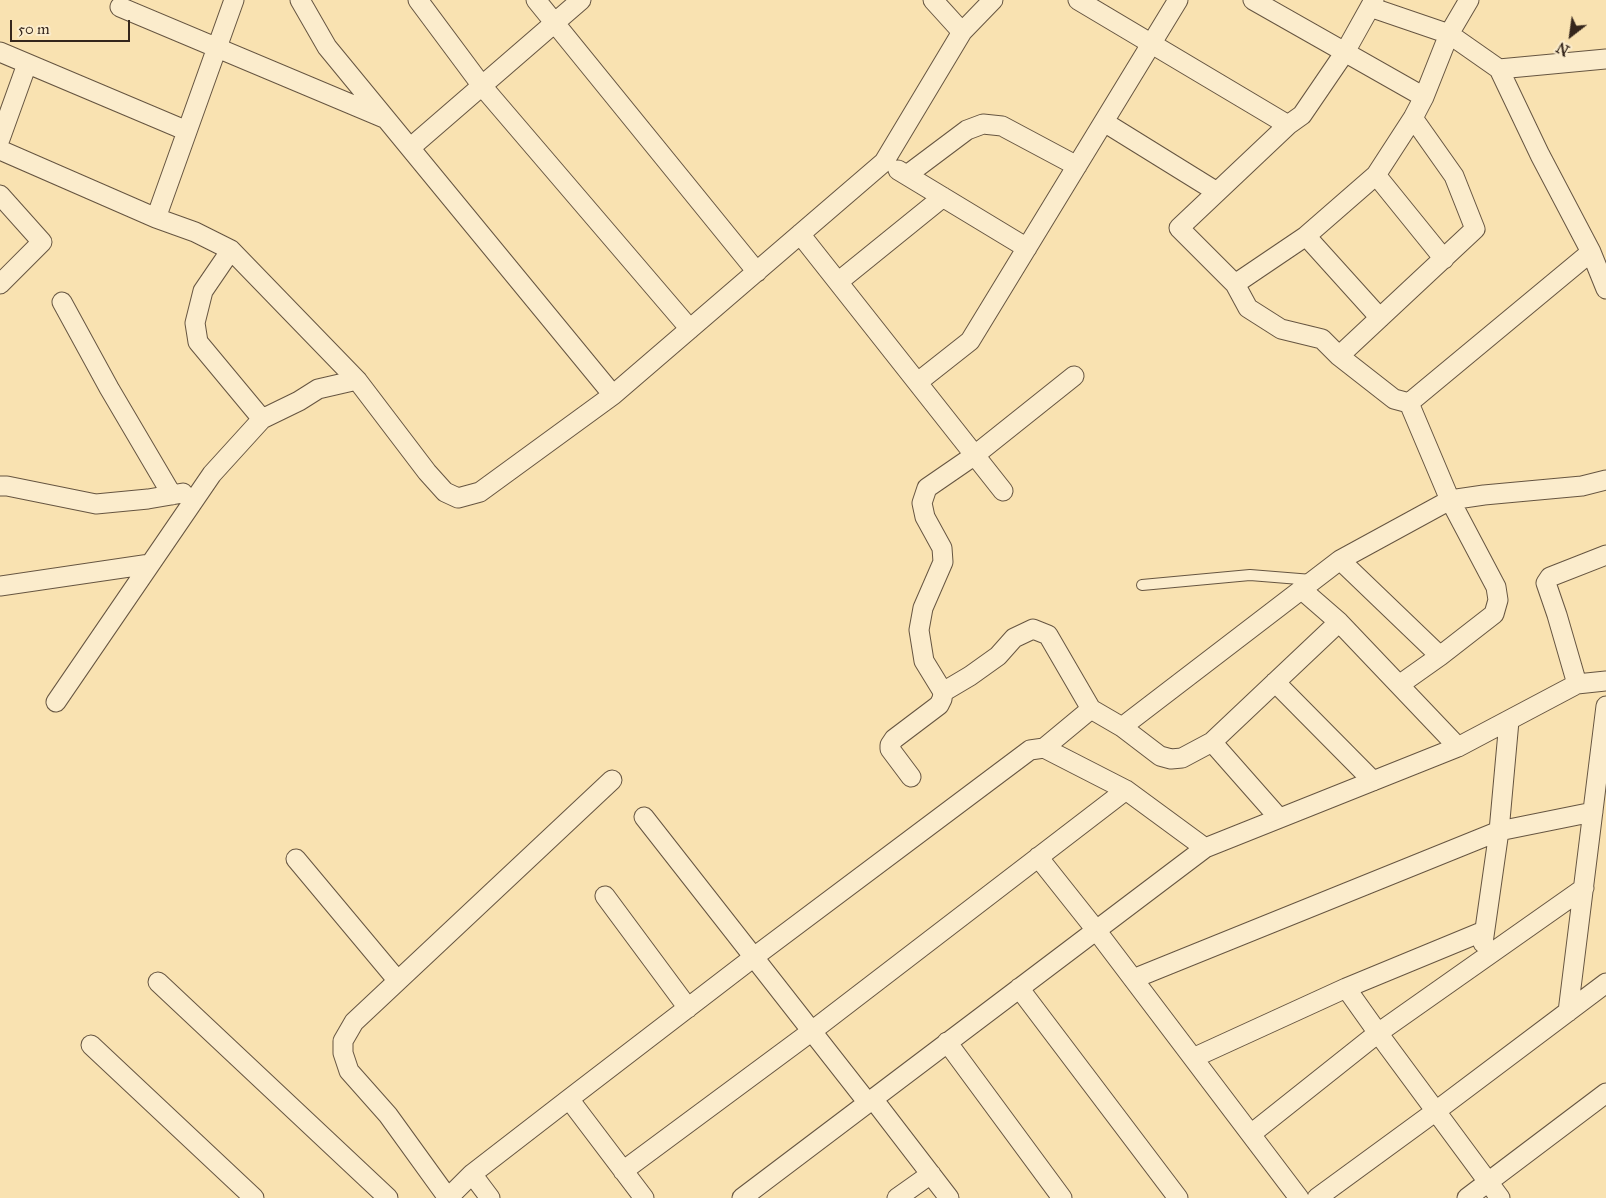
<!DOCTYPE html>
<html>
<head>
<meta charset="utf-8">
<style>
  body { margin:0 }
  #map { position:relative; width:1606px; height:1198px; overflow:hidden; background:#f9e2b1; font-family:"IM FELL Great Primer",serif }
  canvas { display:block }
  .north { position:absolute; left:1546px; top:10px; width:50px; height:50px; -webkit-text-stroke:4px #fbeccc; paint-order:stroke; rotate:210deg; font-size:14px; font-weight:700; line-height:20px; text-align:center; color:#35261c }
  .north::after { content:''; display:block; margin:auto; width:18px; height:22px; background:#35261c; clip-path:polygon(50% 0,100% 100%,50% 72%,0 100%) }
  .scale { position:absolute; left:10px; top:20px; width:120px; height:22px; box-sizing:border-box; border:2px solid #35261c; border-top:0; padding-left:6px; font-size:15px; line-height:18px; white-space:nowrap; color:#35261c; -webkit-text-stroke:4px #fbeccc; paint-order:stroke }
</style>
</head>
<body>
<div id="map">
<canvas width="1606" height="1198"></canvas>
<div class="north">N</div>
<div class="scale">50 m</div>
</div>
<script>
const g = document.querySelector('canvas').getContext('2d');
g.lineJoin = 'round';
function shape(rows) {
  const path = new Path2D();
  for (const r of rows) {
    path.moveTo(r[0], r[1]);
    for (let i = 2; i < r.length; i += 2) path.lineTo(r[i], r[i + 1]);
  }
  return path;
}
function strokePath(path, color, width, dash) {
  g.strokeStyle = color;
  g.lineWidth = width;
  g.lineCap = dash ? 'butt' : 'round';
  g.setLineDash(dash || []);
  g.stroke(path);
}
const lane = shape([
  [1142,585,1250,575,1312,580]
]);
const street = shape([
  [300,0,327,47,613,395],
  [418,0,482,86,690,329],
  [536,0,757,272],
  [933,0,962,32],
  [1078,0,1288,125,1302,115,1345,52,1374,0],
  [1253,0,1424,97],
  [120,7,384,118],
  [1370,7,1449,34,1499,69,1606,59],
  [0,52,187,131],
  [1499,69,1540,155,1591,252,1606,289],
  [1104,122,1217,192],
  [1288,125,1179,228,1235,284,1306,236,1376,175,1413,118,1424,97,1449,34,1469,0],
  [0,139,27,64],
  [410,148,581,0],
  [0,150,156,218,195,232,231,250,357,380,427,472,445,492,458,498,480,492,613,395,884,162,962,32,993,0],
  [898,170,1027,248],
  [907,175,967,130,983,124,1002,126,1077,166],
  [1376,175,1444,259],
  [0,195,42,242,0,284],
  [156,218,234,0],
  [800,234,1003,491],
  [1306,236,1380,318],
  [231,250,203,291,195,323,198,342,262,419],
  [838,282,943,197],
  [1235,284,1248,308,1281,329,1322,339,1339,356,1394,399,1409,403,1591,252],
  [62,302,109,388,172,495],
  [1339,356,1475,229,1454,176,1413,118],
  [918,382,970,341,1178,0],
  [0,486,7,486,96,504,148,499,183,493],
  [1340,560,1440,656],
  [0,586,150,564],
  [1301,589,1339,622,1458,747],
  [1275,682,1373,781],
  [1577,684,1557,615,1546,583,1550,577,1606,555],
  [1399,685,1440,656,1494,614,1498,600,1496,587,1450,500,1409,403],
  [943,692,970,676,998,656,1014,638,1033,629,1048,635,1091,709,1122,727,1160,756,1171,759,1182,758,1212,742,1339,622],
  [56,702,212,474,262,419,299,401,318,389,357,380],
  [1122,727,1340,560,1450,500,1484,495,1582,486,1606,480],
  [1212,742,1279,818],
  [1044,748,1091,709],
  [911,777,890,749,890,745,894,739,939,705,942,699,943,692,924,661,919,630,923,608,943,562,942,548,925,517,922,503,927,488,975,455,1074,376],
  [644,817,868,1103],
  [1038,857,1096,930,1299,1198],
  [296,859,398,981],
  [605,896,688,1008],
  [1483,943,1499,831,1509,721],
  [1133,979,1499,831,1593,812],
  [158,982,388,1198],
  [1019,988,1178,1198],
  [1346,988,1378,1033,1500,1198],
  [1568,1012,1606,706],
  [947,1042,1062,1198],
  [91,1045,254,1198],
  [1193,1058,1346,988,1484,931],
  [569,1099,644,1198],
  [873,1099,949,1198],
  [1251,1134,1378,1033,1584,888],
  [623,1171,812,1031,1126,790],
  [472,1174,490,1198],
  [448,1198,472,1174,569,1099,754,957,1030,750,1044,748,1126,790,1205,848],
  [448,1198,388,1115,349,1071,343,1053,343,1041,354,1022,612,780],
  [742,1198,1205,848,1458,747,1577,684,1606,681],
  [897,1198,931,1174],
  [1317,1198,1436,1111,1606,983],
  [1467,1198,1606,1093]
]);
strokePath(lane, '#665541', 12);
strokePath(street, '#665541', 21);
strokePath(lane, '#fbeccc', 10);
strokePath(street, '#fbeccc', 19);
</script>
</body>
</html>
